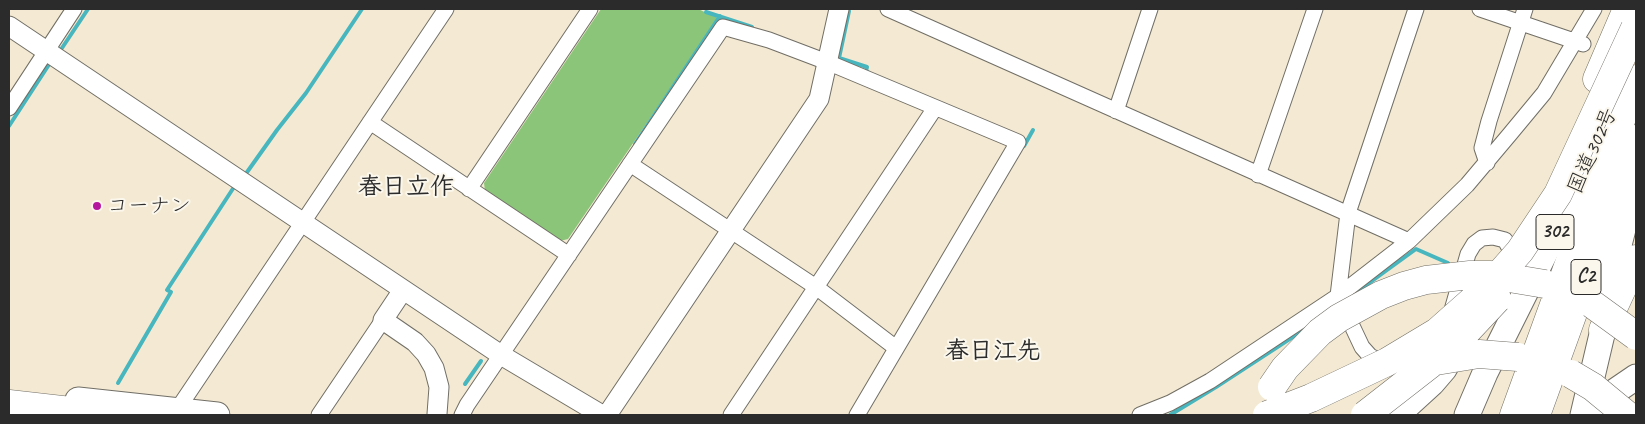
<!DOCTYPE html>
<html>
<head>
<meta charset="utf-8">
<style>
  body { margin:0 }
  #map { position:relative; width:1645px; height:424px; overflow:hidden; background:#f4ead3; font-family:Caveat,sans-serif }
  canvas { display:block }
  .frame { position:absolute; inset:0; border:10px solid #2b2b2b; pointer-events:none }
</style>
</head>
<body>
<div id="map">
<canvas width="1645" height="424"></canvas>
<div class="frame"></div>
</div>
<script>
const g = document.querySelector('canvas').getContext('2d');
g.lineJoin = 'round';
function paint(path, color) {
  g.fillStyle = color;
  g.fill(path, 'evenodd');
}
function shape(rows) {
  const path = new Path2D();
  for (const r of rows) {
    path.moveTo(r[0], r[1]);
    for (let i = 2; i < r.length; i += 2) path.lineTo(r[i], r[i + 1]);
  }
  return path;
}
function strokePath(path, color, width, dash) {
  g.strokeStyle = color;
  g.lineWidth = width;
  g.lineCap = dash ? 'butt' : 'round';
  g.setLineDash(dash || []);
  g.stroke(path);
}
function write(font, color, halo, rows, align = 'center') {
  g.font = font + ' Caveat,"Klee One",sans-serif';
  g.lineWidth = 4;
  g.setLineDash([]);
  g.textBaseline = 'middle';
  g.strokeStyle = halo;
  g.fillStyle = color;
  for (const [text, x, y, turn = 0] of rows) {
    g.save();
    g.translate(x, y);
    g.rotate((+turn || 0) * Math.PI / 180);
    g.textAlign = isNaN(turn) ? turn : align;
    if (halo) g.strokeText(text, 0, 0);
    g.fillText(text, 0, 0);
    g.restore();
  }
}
const green = shape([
  [601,9,698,9,718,18,568,239,560,241,485,191,484,183]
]);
const stream = shape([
  [849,11,839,58,867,67,866,71,869,73],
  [706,12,752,27],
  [60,51,88,9],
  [9,126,50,63],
  [635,144,720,16],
  [1024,146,1033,130],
  [245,175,277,130,306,93,362,9],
  [1354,294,1416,249,1448,263],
  [118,383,171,292,167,290,234,187],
  [465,384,481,361],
  [1170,415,1216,387,1305,329]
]);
const minor = shape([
  [888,9,1409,241],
  [1480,9,1583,44],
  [9,108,74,9],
  [1116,111,1150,9],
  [370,122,569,255],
  [1487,163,1482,148,1489,121,1525,9],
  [630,164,816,287,896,348],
  [1258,175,1315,9],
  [469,189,590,9],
  [1450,317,1468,254,1474,244,1482,238,1493,237,1505,240,1515,258],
  [1388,365,1370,356,1362,347,1338,296,1348,213,1416,9],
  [177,410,446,9],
  [319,415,383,320],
  [462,415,467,405,723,27,769,40,827,62,1018,142,857,415],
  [731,415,935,108],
  [1140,415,1170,403,1210,381,1338,296,1409,241,1467,185,1510,134,1544,93,1594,9]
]);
const tertiary = shape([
  [9,26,501,355,602,415],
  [403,290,383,320,415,342,426,354,434,368,439,387,437,414],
  [607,415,819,99,839,9]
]);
const trunk = shape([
  [78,400,217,415],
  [1592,414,1614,392,1636,377],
  [1397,415,1432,383,1444,369,1457,346],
  [1467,415,1485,373,1572,199,1612,108],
  [1583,415,1603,330,1620,241,1636,178]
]);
const motorway = shape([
  [1597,79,1627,9],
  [1603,330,1636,259],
  [9,404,106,415],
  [1514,415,1636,79],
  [1536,415,1636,139]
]);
const motorwayBridge = shape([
  [1592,304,1636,336],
  [1436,361,1479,354,1518,357],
  [1571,374,1593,387,1627,415],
  [1272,387,1285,368,1320,332,1339,318,1381,295,1404,286,1426,280,1470,275,1491,275,1545,284],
  [1267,415,1311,398,1387,362,1437,332,1490,285,1520,251,1558,194,1635,28],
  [1365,415,1451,348,1497,299]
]);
const markers = [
  [97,206,5,"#b5179e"]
];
const shields = [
  [1555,232,38],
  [1586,277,30]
];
const shieldNames = [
  ["302",1555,232],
  ["C2",1586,277]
];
const streetNames = [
  ["国道302号",1593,151,-66]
];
const poiNames = [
  ["コーナン",107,206]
];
const quarterNames = [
  ["春日立作",406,188],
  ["春日江先",993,352]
];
paint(green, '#8bc57a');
strokePath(stream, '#47b6be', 4);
strokePath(minor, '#716e66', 17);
strokePath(tertiary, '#716e66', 21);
strokePath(trunk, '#716e66', 27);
strokePath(motorway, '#716e66', 29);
strokePath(minor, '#fff', 15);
strokePath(tertiary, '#fff', 19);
strokePath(trunk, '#fff', 25);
strokePath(motorway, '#fff', 28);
strokePath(motorwayBridge, '#716e66', 29, []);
strokePath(motorwayBridge, '#fff', 28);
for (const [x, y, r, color] of markers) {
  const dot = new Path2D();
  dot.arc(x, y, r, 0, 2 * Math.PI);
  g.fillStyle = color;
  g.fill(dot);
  strokePath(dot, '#fbf7ec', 2);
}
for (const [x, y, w] of shields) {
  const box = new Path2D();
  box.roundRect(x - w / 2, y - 17.5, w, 35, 4);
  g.fillStyle = '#fbf7ec';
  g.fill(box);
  strokePath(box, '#2b2b2b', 1);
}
write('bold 20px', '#2b2b2b', null, shieldNames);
write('21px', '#2b2b2b', '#fbf7ec', streetNames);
write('21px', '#2b2b2b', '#fbf7ec', poiNames, 'left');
write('bold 24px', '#2b2b2b', '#fbf7ec', quarterNames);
</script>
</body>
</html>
